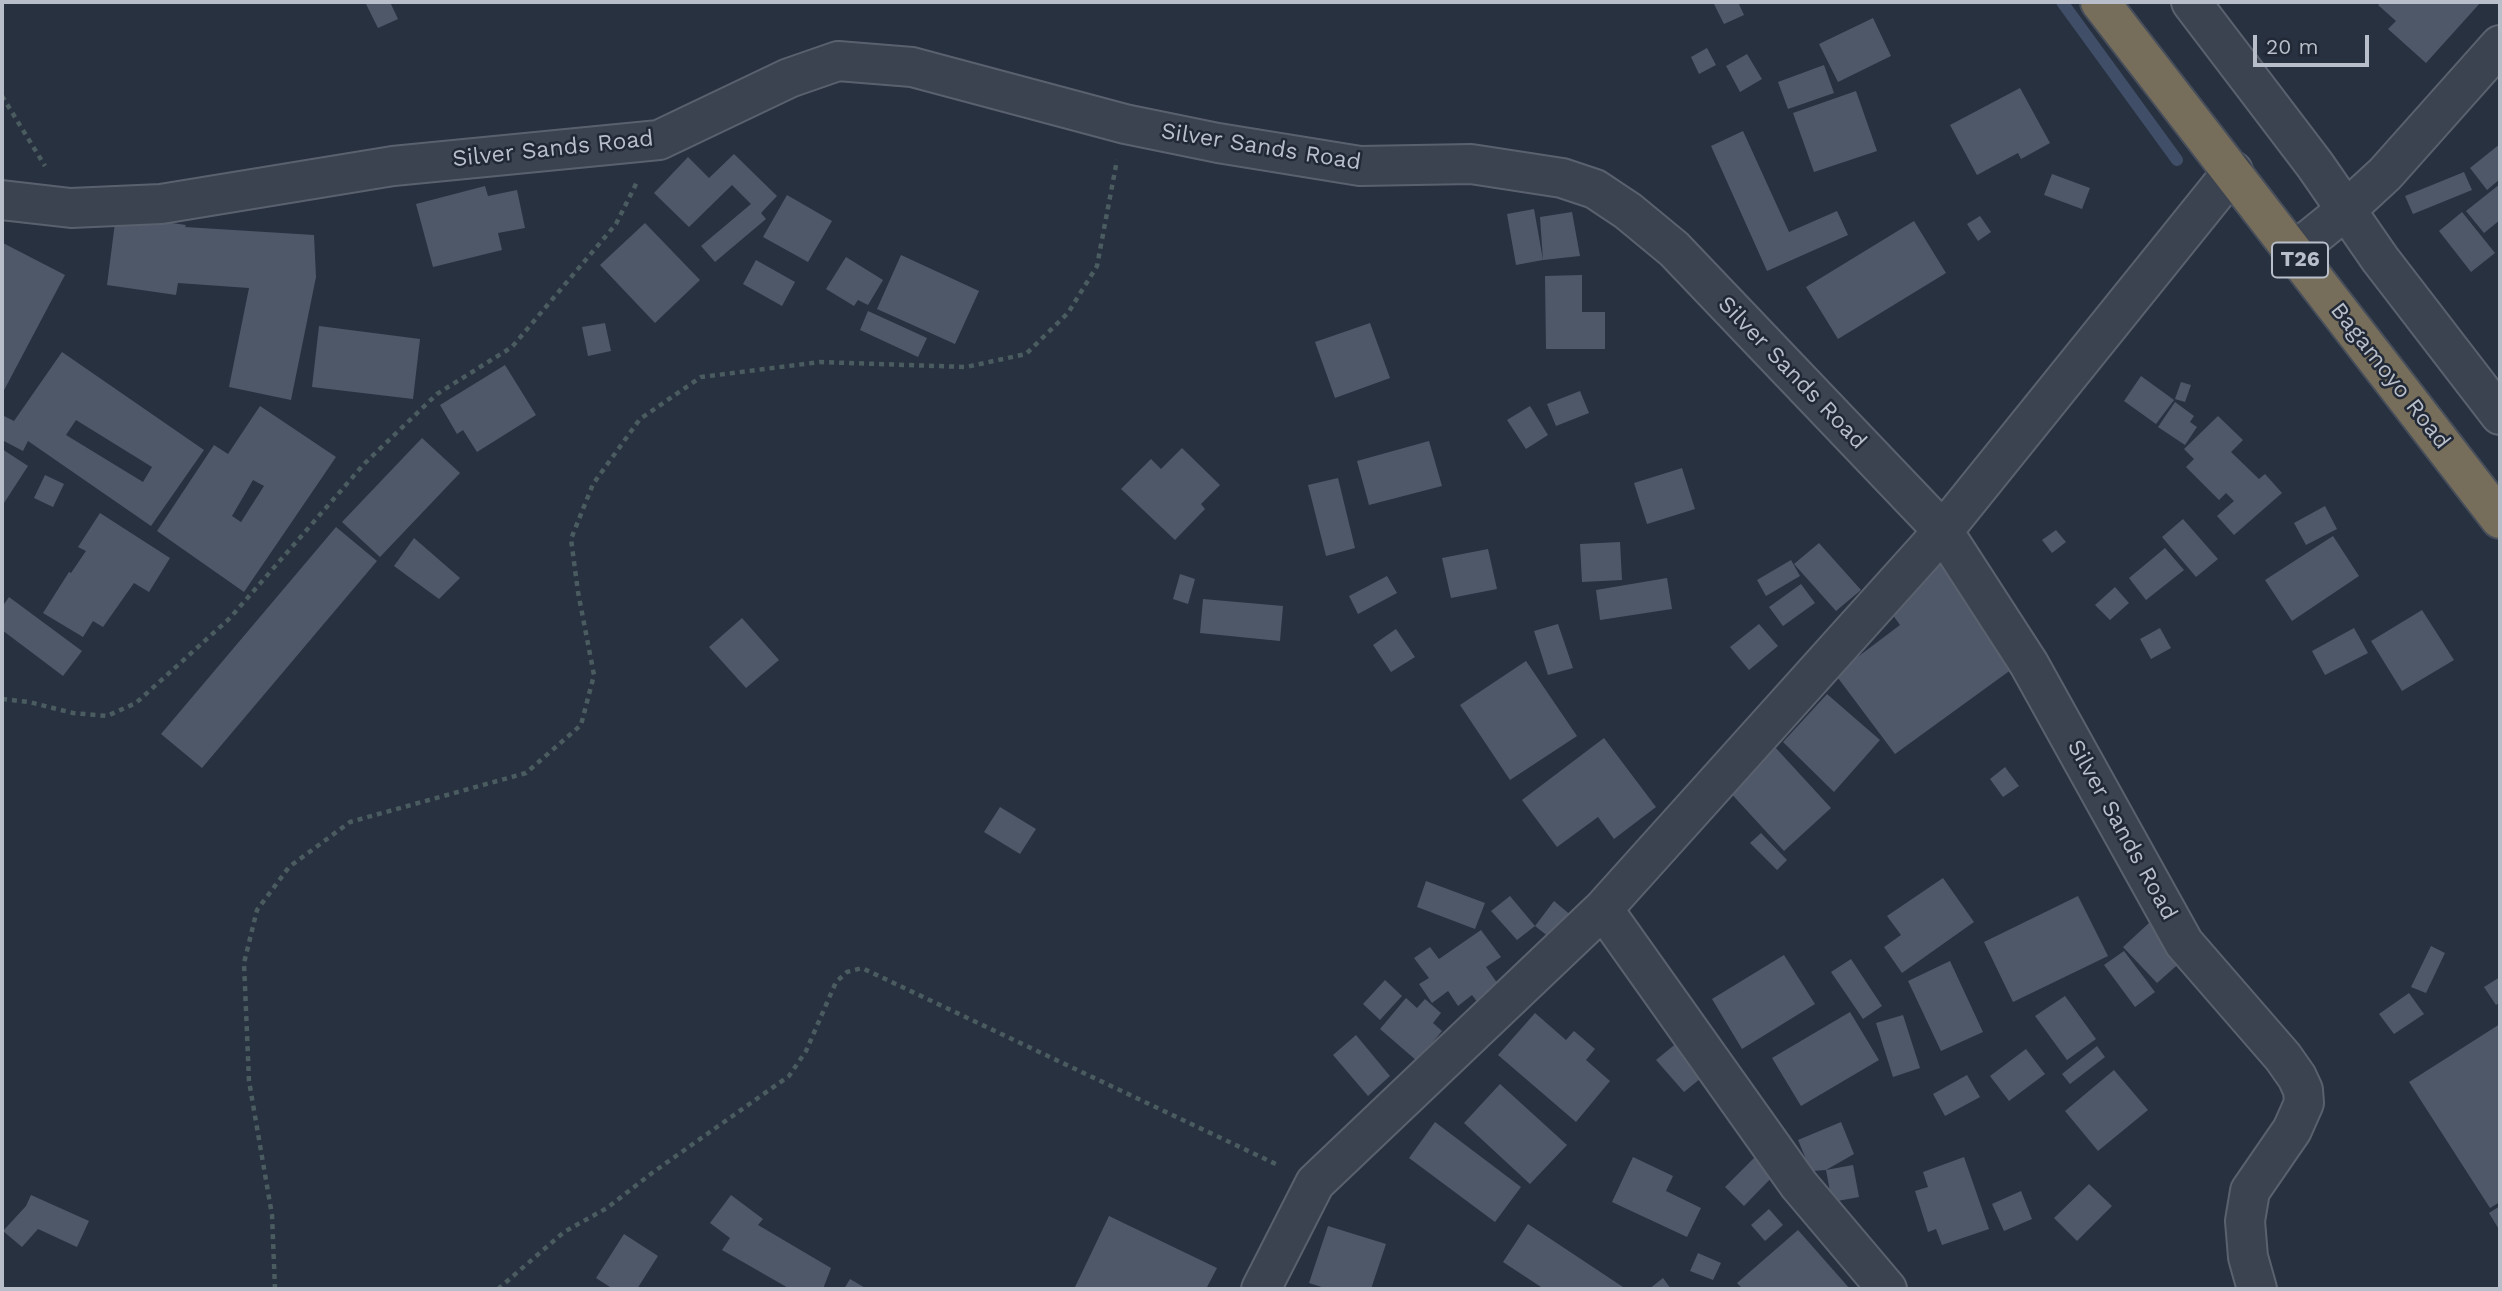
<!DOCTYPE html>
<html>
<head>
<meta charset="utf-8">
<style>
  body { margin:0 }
  #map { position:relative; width:2502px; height:1291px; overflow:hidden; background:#283140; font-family:"Work Sans",sans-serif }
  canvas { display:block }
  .frame { position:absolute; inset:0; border:4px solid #b9bfca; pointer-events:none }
  .scale { position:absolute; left:2253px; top:35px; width:116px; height:32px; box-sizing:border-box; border:4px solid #b9bfca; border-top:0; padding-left:9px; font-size:21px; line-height:24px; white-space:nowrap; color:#b9bfca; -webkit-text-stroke:5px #212836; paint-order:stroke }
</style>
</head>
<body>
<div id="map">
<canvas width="2502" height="1291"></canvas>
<div class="frame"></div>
<div class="scale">20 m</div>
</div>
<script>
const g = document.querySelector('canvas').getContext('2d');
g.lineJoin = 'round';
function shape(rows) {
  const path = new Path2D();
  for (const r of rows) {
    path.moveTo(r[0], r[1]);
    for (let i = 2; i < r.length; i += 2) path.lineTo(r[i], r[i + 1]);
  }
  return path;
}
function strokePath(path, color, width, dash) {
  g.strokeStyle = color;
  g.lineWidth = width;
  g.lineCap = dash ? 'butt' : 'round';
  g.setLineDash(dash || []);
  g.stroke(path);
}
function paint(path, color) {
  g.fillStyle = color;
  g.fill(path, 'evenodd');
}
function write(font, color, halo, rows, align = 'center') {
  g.font = font + ' "Work Sans",sans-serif';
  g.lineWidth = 5;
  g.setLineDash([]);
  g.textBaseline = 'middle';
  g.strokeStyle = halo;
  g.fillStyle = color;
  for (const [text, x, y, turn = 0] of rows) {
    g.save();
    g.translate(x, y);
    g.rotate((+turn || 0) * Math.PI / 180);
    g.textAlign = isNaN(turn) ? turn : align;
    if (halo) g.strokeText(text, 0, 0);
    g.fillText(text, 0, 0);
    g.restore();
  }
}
const stream = shape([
  [2062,2,2177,160]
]);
const building = shape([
  [365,2,390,2,398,19,378,28],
  [1713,2,1738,2,1744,15,1724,24],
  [2381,2,2481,2,2426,63,2388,29,2396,21,2378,5],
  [1873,18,1891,56,1838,82,1819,44],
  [1707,48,1716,65,1699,74,1691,57],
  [1747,54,1762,79,1740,92,1726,66],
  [1824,65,1834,93,1788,109,1778,82],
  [2020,88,2050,143,2021,159,2018,153,1977,175,1950,125],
  [1856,91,1877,151,1814,172,1793,113],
  [1743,131,1789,232,1837,211,1848,235,1767,271,1711,146],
  [2500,144,2500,179,2487,190,2470,168],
  [734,154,777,196,761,213,766,219,715,262,701,246,751,204,732,185,689,227,654,193,688,157,709,178],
  [2464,172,2472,190,2413,214,2405,196],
  [2052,174,2090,188,2082,209,2044,195],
  [2500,184,2500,220,2484,233,2466,211],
  [485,186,488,196,517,190,525,228,498,233,502,250,433,267,416,204],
  [787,195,832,221,808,262,763,237],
  [1534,209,1543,260,1516,265,1507,214],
  [1572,212,1580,256,1543,260,1540,217],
  [2462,212,2495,253,2471,272,2439,231],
  [116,215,186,225,185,227,314,235,316,277,291,400,229,387,249,288,178,283,176,295,107,285],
  [1980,216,1991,232,1978,241,1967,224],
  [1914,221,1946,273,1838,339,1806,287],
  [645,223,700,280,655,323,600,265],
  [3,243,65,275,2,394,2,245],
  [901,255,979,291,955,344,877,309],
  [846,257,883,280,868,305,858,300,854,306,826,289],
  [756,260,795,282,782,306,743,284],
  [1582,275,1582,312,1605,312,1605,349,1546,349,1545,276],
  [868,311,927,338,918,357,860,330],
  [605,323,611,351,588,356,582,327],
  [1370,323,1390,378,1335,398,1315,342],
  [319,326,420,339,413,399,312,387],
  [62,352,204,450,151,526,28,441,23,451,2,440,2,415,14,421],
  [76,420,152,467,143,482,66,435],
  [505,365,536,415,477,452,463,430,457,434,440,405],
  [2141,376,2174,400,2156,424,2124,401],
  [2181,382,2191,385,2185,402,2175,399],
  [1580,391,1589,413,1556,426,1547,404],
  [2175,402,2194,416,2190,422,2197,427,2185,445,2158,427],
  [260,406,336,457,244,592,157,531,214,445,228,454],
  [253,480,264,486,241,522,232,516],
  [1530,406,1548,435,1526,449,1507,420],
  [2218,416,2243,440,2231,452,2259,479,2265,474,2282,493,2234,535,2217,516,2234,501,2226,493,2219,500,2186,467,2194,459,2184,449],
  [422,438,460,473,380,557,342,522],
  [1429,441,1442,486,1369,505,1357,461],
  [1182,448,1220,485,1201,504,1205,509,1175,540,1121,489,1151,459,1161,469],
  [2,449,28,466,2,506],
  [1682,468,1695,509,1647,524,1634,483],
  [45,475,64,484,53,507,34,498],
  [1338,478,1355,548,1326,556,1308,485],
  [2325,506,2337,529,2306,545,2294,523],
  [100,513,170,558,149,592,134,583,103,627,93,621,83,637,43,613,69,572,71,573,86,551,78,547],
  [2183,519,2218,559,2196,577,2162,537],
  [336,527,377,561,202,768,161,734],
  [2056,530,2066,542,2052,553,2042,540],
  [2333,536,2359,576,2292,621,2265,580],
  [414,538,460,578,439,599,394,566],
  [1620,542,1622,580,1582,582,1580,544],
  [1819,543,1861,590,1836,611,1794,564],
  [2165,548,2184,570,2146,600,2129,578],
  [1488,549,1497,589,1451,598,1442,558],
  [1943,558,2019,664,1895,754,1835,674,1900,625,1885,604],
  [1791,560,1800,576,1766,596,1757,580],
  [1180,574,1195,579,1188,604,1173,599],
  [1387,576,1397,593,1358,614,1349,596],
  [1667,578,1672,609,1600,620,1596,590],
  [1801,584,1815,603,1783,626,1769,607],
  [2115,587,2129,603,2110,620,2095,605],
  [9,597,82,651,63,676,2,630,2,607],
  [1203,599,1283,606,1280,641,1200,633],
  [2422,610,2454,660,2402,691,2371,641],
  [742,618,779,660,746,688,709,647],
  [1558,624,1573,668,1548,675,1534,631],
  [1759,624,1778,646,1749,670,1730,647],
  [2160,628,2171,648,2151,659,2140,639],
  [2354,628,2368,653,2325,675,2312,651],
  [1396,629,1415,657,1391,672,1373,645],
  [1526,661,1577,736,1510,780,1460,705],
  [1827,694,1880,740,1834,792,1783,742],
  [1604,738,1656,807,1614,839,1598,817,1557,847,1522,800],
  [1774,746,1831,808,1784,851,1727,789],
  [2005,767,2019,786,2003,797,1990,779],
  [1000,807,1036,829,1020,854,984,832],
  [1761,833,1787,860,1777,870,1750,843],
  [1943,878,1974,922,1902,973,1884,947,1901,935,1887,916],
  [1426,881,1485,903,1475,929,1417,907],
  [1510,896,1535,926,1517,940,1491,911],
  [2078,896,2108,956,2013,1002,1984,942],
  [1554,901,1573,917,1554,941,1535,926],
  [2149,923,2183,960,2157,983,2123,947],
  [1481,930,1501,957,1486,967,1500,987,1478,1003,1472,995,1458,1006,1448,991,1432,1003,1419,984,1429,978,1414,958,1430,947,1439,959],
  [2431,946,2445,953,2426,993,2411,987],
  [2124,951,2155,992,2135,1007,2104,965],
  [1784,955,1815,1004,1742,1049,1712,999],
  [1851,959,1882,1006,1863,1019,1831,972],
  [1950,961,1983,1032,1941,1051,1908,981],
  [2500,977,2500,1002,2496,1005,2484,987],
  [1385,980,1402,996,1380,1020,1363,1004],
  [2409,993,2424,1014,2394,1034,2379,1014],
  [2065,996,2096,1039,2067,1060,2035,1016],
  [1406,998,1417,1008,1425,999,1441,1013,1433,1023,1442,1031,1417,1061,1380,1029],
  [1850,1012,1879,1060,1801,1106,1772,1058],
  [1535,1013,1566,1040,1574,1031,1595,1049,1586,1060,1610,1081,1576,1122,1498,1055],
  [1903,1015,1920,1068,1893,1077,1876,1023],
  [2500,1024,2500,1202,2490,1208,2409,1082],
  [1356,1035,1390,1076,1368,1096,1333,1055],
  [1684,1037,1712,1069,1684,1092,1656,1060],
  [2097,1046,2105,1057,2070,1084,2062,1074],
  [2026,1049,2045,1074,2009,1101,1990,1076],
  [2114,1070,2148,1110,2098,1151,2065,1111],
  [1967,1075,1980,1097,1945,1116,1933,1094],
  [1500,1084,1567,1145,1530,1184,1464,1123],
  [1435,1122,1521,1187,1495,1222,1409,1158],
  [1841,1122,1854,1154,1826,1170,1811,1171,1798,1140],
  [1761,1151,1780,1169,1744,1206,1725,1187],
  [1633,1157,1673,1176,1666,1191,1701,1208,1687,1237,1612,1202],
  [1964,1157,1989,1229,1942,1245,1936,1229,1928,1232,1915,1191,1928,1187,1923,1172],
  [1853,1165,1859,1197,1832,1202,1826,1170],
  [2089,1184,2112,1206,2077,1241,2054,1218],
  [2021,1191,2032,1219,2004,1231,1992,1204],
  [31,1195,89,1221,77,1247,38,1229,22,1247,3,1231,26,1206],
  [731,1195,763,1219,758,1225,831,1268,823,1289,790,1289,722,1250,730,1238,710,1223],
  [2500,1206,2500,1231,2489,1213],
  [1769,1209,1783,1225,1765,1241,1751,1225],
  [1109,1216,1217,1268,1206,1289,1080,1289,1075,1287],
  [1528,1224,1626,1289,1544,1289,1503,1262],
  [1328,1226,1386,1244,1371,1289,1328,1289,1309,1283],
  [1798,1230,1850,1289,1743,1289,1737,1283],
  [624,1234,658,1256,637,1289,613,1289,596,1278],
  [1698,1253,1721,1263,1713,1280,1690,1271],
  [1663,1278,1671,1289,1649,1289],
  [850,1279,867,1289,844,1289]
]);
const path = shape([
  [2,96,45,166],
  [2,699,29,702,73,713,107,716,136,703,230,618,365,463,437,394,512,347,616,224,637,182],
  [275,1289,272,1215,249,1081,244,963,257,910,289,867,350,822,526,773,581,725,594,675,578,592,571,539,593,484,640,419,701,377,820,362,966,367,1026,354,1068,313,1097,266,1117,160],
  [498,1289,564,1232,607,1208,652,1173,789,1076,806,1051,836,982,847,972,862,968,1280,1166]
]);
const street = shape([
  [2191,2,2315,165,2380,259,2500,415],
  [2,200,71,208,161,204,393,166,659,140,789,78,838,61,912,67,1125,124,1218,143,1360,166,1471,164,1562,178,1595,189,1628,211,1674,249,1943,531,2029,664,2184,943,2283,1057,2297,1077,2303,1090,2304,1103,2292,1130,2250,1191,2245,1221,2248,1257,2257,1289],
  [2294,252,2347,209,2385,174,2500,45],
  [1603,909,1799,1185,1887,1289],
  [1261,1289,1315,1183,1603,909,1943,531,2233,171]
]);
const highway = shape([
  [2100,2,2500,519]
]);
const shields = [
  [2300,260,56]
];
const shieldNames = [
  ["T26",2300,260]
];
const streetNames = [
  ["Silver Sands Road",1261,147,9],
  ["Silver Sands Road",553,149,-6],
  ["Silver Sands Road",1792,373,46],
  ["Bagamoyo Road",2390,376,52],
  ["Silver Sands Road",2122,830,61]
];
strokePath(stream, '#404e68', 12);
paint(building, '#4f5869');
strokePath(street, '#5a616e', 42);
strokePath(highway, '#474e5b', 42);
strokePath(path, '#4b5c60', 4.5, [5, 5]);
strokePath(street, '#3c4350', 38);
strokePath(highway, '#766d5a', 38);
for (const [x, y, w] of shields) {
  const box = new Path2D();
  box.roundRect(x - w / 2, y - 17.5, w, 35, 5);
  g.fillStyle = '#212836';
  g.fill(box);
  strokePath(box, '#b9bfca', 2);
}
write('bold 21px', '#b9bfca', null, shieldNames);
write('23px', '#b9bfca', '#212836', streetNames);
</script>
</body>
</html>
